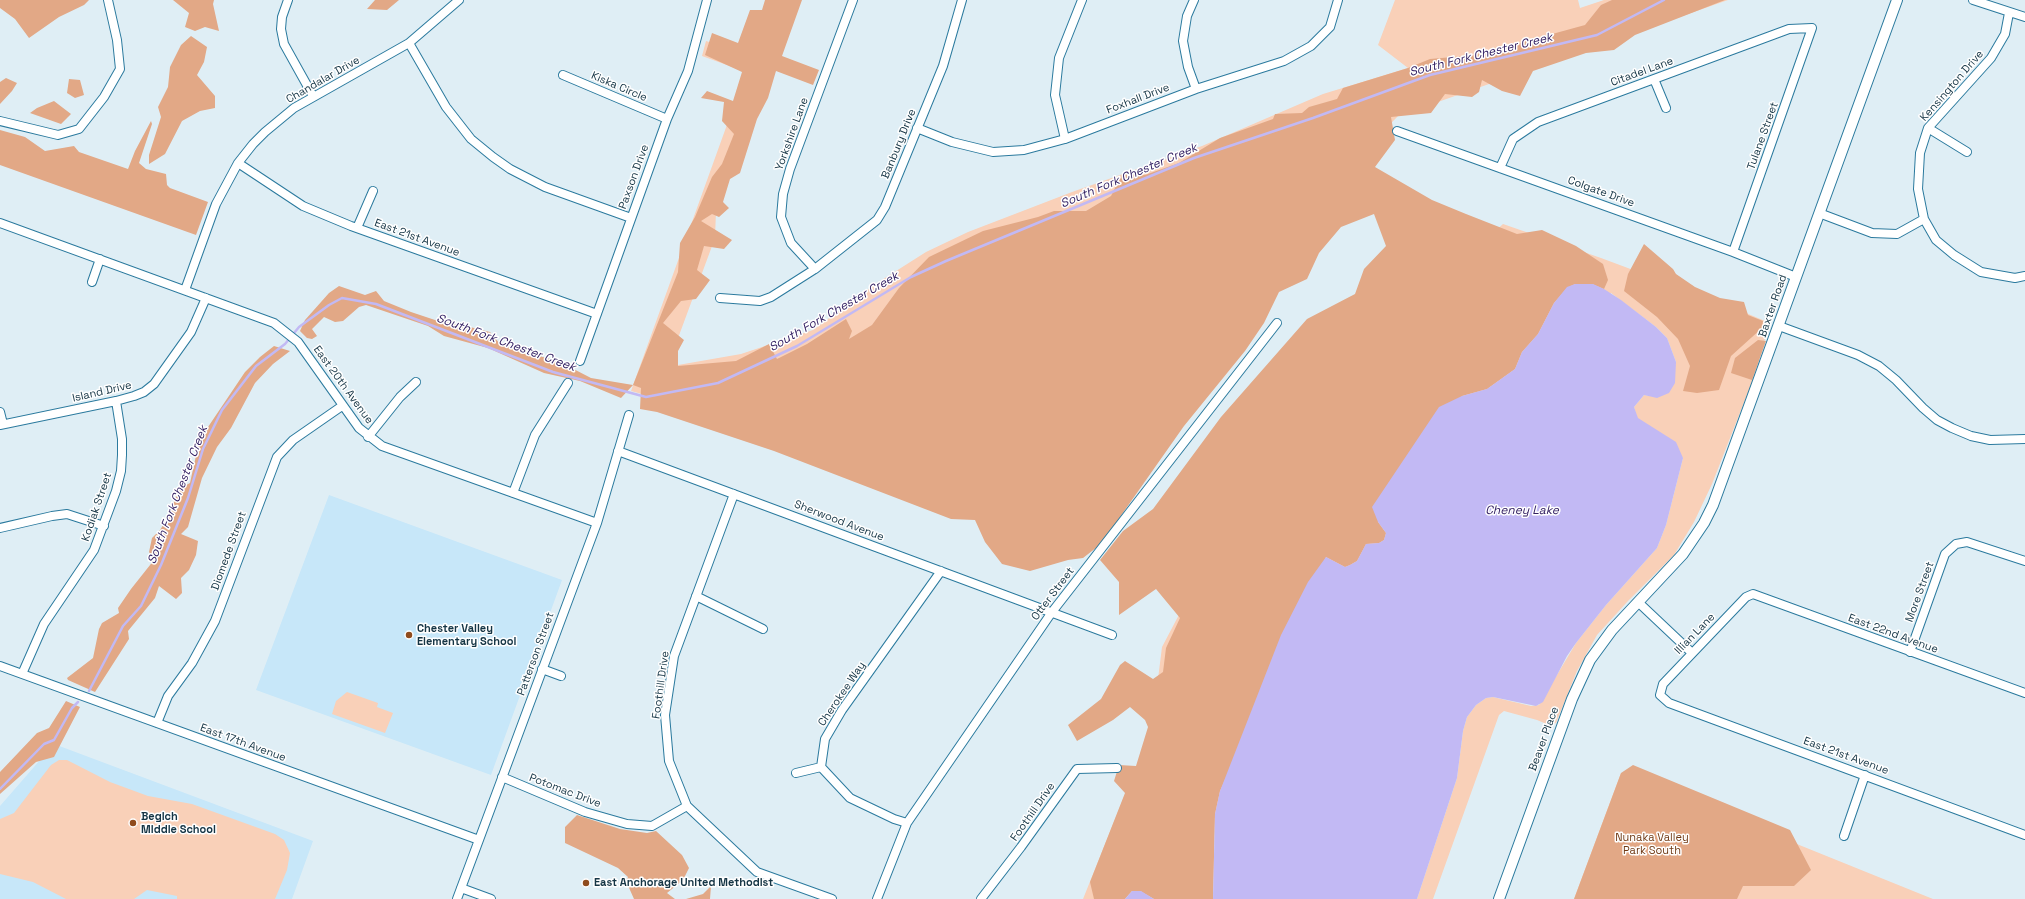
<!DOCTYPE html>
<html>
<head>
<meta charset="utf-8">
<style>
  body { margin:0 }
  canvas { display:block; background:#dfeef5 }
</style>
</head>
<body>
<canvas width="2025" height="899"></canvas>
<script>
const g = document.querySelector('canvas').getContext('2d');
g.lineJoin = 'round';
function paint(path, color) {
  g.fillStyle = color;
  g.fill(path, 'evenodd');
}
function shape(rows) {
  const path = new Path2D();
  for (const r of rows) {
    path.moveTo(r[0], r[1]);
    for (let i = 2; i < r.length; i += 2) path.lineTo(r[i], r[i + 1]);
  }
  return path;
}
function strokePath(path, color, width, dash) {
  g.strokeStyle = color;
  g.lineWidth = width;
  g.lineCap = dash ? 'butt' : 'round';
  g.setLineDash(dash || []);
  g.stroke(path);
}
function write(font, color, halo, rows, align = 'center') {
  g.font = font + ' "Space Grotesk",sans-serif';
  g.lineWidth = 3;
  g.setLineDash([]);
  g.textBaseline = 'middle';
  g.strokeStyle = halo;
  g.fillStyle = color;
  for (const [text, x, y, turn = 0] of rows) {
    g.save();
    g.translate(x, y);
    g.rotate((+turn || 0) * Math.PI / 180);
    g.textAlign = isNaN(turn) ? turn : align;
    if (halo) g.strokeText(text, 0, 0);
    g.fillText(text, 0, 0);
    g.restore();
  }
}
const built = shape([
  [329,495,562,580,491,775,256,690],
  [54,744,313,841,292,899,0,899,0,806]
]);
const green = shape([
  [770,0,716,211,715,238,674,349,678,365,741,354,813,330,874,285,926,252,968,232,1072,192,1202,146,1323,94,1408,68,1378,45,1395,0,1578,0,1580,8,1604,0,1728,0,1398,116,1347,169,892,486,640,396,642,394,631,391,746,72,702,56,706,41,752,55],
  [1503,224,1601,258,1727,305,1765,321,1769,325,1754,377,1712,484,1694,522,1674,555,1628,601,1597,635,1577,671,1556,723,1549,725,1537,720,1504,711,1499,715,1433,899,1417,899,1457,778,1463,731,1467,717,1476,705,1486,698,1493,697,1531,706,1539,705,1576,643,1606,605,1657,548,1666,525,1683,458,1637,418,1634,407,1644,395,1650,396,1676,362,1667,338,1656,327,1611,293,1215,814,1213,899,1154,899,1140,891,1132,891,1125,899,1083,899,1152,727,1162,647,1272,438],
  [347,692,378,703,377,707,393,713,385,733,332,714,336,701],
  [59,760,67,760,110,782,148,796,192,804,275,834,284,840,290,853,287,870,275,899,177,899,177,896,147,890,134,899,66,899,33,882,0,874,0,819,14,813,51,765],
  [1621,773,1933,899,1574,899]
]);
const forest = shape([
  [0,0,89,0,84,5,59,17,29,38,15,19,0,8],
  [173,0,214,0,213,4,219,31,205,27,195,31,185,27,189,13],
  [375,0,399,0,387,10,367,9],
  [765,0,802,0,782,56,819,70,813,85,776,71,768,98,757,119,740,173,730,179,723,202,729,208,719,217,712,214,701,221,732,240,724,249,704,246,697,270,710,280,696,299,681,301,663,323,684,340,678,351,678,366,736,361,769,344,777,359,807,344,846,319,852,331,849,339,872,325,899,288,929,257,983,231,1038,217,1054,211,1086,211,1111,196,1122,174,1145,175,1179,163,1220,138,1273,119,1275,114,1302,113,1309,107,1337,99,1343,88,1408,68,1430,59,1476,55,1585,25,1601,5,1612,0,1725,0,1635,35,1614,50,1586,53,1533,71,1520,96,1502,91,1482,80,1479,92,1472,97,1445,94,1431,113,1391,117,1395,140,1375,167,1432,200,1466,214,1517,234,1542,230,1576,246,1603,264,1608,280,1604,289,1592,284,1575,284,1567,288,1554,303,1538,334,1522,352,1515,369,1487,389,1462,396,1378,522,1386,533,1384,540,1379,543,1366,544,1357,561,1350,565,1345,567,1326,557,1220,791,1215,814,1213,899,1154,899,1140,891,1132,891,1125,899,1094,899,1090,882,1125,793,1114,781,1119,765,1136,766,1148,727,1145,720,1130,707,1113,720,1077,741,1068,725,1101,699,1120,665,1125,661,1153,679,1163,672,1166,648,1180,618,1156,589,1119,615,1119,582,1100,560,1123,531,1153,509,1221,417,1307,319,1355,294,1364,269,1386,246,1374,214,1341,227,1319,253,1307,279,1279,292,1264,323,1245,351,1184,426,1101,544,1083,558,1068,560,1030,571,1002,564,985,542,975,520,951,519,774,451,657,412,640,409,641,388,633,385,621,398,580,381,544,373,488,348,444,336,428,326,366,305,359,307,343,321,335,322,324,317,312,329,317,336,312,339,307,338,300,331,305,320,329,293,339,286,365,295,376,291,384,301,411,312,438,321,462,325,490,332,500,344,536,358,539,356,558,361,591,378,633,385,678,272,680,243,695,217,712,177,722,164,734,134,722,121,724,102,701,98,707,91,733,101,742,72,705,55,712,33,738,43,750,10,762,10],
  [191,36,207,47,204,62,197,75,215,96,215,108,200,111,182,121,165,154,149,164,149,155,161,117,158,107,168,87,170,67,181,45],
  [6,78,17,83,12,91,0,104,0,82],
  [69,79,80,80,84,95,75,98,67,93],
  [54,101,71,114,61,124,30,113,37,108],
  [151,121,152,124,139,163,146,169,166,174,167,185,170,188,208,202,196,235,0,165,0,130,25,137,45,151,74,146,79,152,128,169,135,151],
  [1644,244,1673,269,1676,274,1695,287,1720,298,1744,302,1748,315,1763,321,1762,328,1731,356,1719,390,1697,393,1683,391,1690,366,1678,339,1657,317,1624,291,1628,274],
  [1758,340,1766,341,1752,380,1731,373,1735,358],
  [274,346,290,351,273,364,255,383,231,428,217,447,202,478,188,527,181,534,198,541,196,555,189,570,181,578,182,593,176,599,159,586,155,598,128,631,129,639,95,692,68,680,67,678,93,658,99,629,102,623,119,613,118,608,131,589,154,560,149,552,152,538,160,530,167,519,179,489,190,483,199,442,208,427,245,372,260,357],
  [66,701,80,707,54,757,36,762,0,794,0,772,37,733,49,728],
  [1633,765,1790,830,1811,870,1794,886,1743,886,1737,899,1574,899,1621,773],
  [577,815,620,829,647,833,656,831,682,855,689,868,683,880,667,893,675,899,634,899,626,881,628,877,618,868,565,843,565,827],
  [711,886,710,899,686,899,703,894]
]);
const water = shape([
  [1575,284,1593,284,1604,289,1621,300,1656,327,1667,338,1676,362,1675,383,1669,393,1657,398,1644,395,1634,407,1638,418,1676,442,1683,458,1666,525,1657,548,1606,605,1576,643,1567,656,1543,702,1536,706,1493,697,1486,698,1476,705,1467,717,1463,731,1457,778,1417,899,1213,899,1215,814,1220,791,1281,635,1308,582,1326,557,1345,567,1350,565,1357,561,1366,544,1379,543,1384,540,1386,533,1378,522,1372,507,1439,407,1462,396,1487,389,1515,369,1522,352,1538,334,1554,303,1567,287],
  [1132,891,1141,891,1154,899,1125,899]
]);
const stream = shape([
  [89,691,123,626,141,606,161,565,188,498,203,449,222,410,256,366,285,344,299,327,329,305,342,298,376,304,553,372,646,397,718,383,797,346,911,277,946,261,1194,158,1313,118,1430,75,1597,35,1664,0],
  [0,789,44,744,54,740,72,708,78,702]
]);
const minor = shape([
  [288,0,282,17,281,29,284,44,313,96],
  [1194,0,1187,16,1183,41,1188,67,1196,89],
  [1973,0,2025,17],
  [2009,13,2005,34,1991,58,1928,128,1920,153,1918,189,1924,219,1936,240,1954,255,1981,272,2015,278,2025,276],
  [409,43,446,107,471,139,493,157,510,169,545,187,631,218],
  [563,75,667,119],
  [1654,79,1666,108],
  [0,121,58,135,79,129,104,97,120,69,117,40,108,0],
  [917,128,952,142,993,152,1024,150,1065,139,1196,89,1284,61,1311,46,1330,27,1338,0],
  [1928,128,1967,152],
  [1397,131,1733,252,1796,277],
  [1065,139,1055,95,1059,58,1082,0],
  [238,163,303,206,351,226,597,314],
  [1500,168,1513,139,1538,122,1789,29,1812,28,1733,252],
  [1819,213,1872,233,1897,234,1924,219],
  [0,223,274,323,298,342,359,428,382,446,597,523],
  [357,228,373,191],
  [815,269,791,243,781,217,783,194,790,169,853,0],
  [92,282,100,259],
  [185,290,216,204,238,163,253,144,265,132,294,108,409,43,459,0],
  [720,298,760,301,771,297,815,269,877,220,885,207,943,66,962,0],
  [1779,326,1858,355,1879,366,1896,380,1923,408,1937,420,1952,428,1971,436,1990,440,2025,439],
  [580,361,667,119,688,71,707,0],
  [0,412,3,424],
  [0,425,116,401,134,396,144,392,154,384,191,332,206,298],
  [368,437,400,397,416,382],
  [618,451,1112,635],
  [513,493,535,435,568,383],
  [734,494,674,656,665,715,669,761,687,806,757,872,832,899],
  [0,528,52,516,67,514,104,526],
  [696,596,763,629],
  [1638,602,1692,653],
  [1910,652,1945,554,1956,544,1967,542,2025,561],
  [0,666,479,840],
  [542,669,561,676],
  [22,674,44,624,94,550,116,491,121,471,122,455,122,439,116,401],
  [2025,693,1753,594,1746,597,1663,684,1660,695,1669,703,2025,835],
  [157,723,168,696,192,663,215,621,277,457,293,440,342,406],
  [796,773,821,767],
  [502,777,585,812,627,824,652,826,687,806],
  [907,823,894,819,850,798,821,767,825,739,842,710,941,571],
  [1844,836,1865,775],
  [461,888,491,899],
  [457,899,597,523,629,415],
  [877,899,907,823,1052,612,1277,323],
  [981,899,1021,847,1077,769,1117,768]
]);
const tertiary = shape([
  [1499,899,1572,699,1590,660,1612,630,1683,554,1704,523,1713,505,1897,0]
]);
const markers = [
  [409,635,4,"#8f4b1d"],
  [133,823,4,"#8f4b1d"],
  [586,883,4,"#8f4b1d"]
];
const streetNames = [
  ["Citadel Lane",1642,72,-20],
  ["Chandalar Drive",323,80,-30],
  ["Kensington Drive",1952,86,-49],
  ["Kiska Circle",619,87,23],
  ["Foxhall Drive",1138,99,-21],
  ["Yorkshire Lane",792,134,-70],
  ["Tulane Street",1763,136,-70],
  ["Banbury Drive",899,144,-68],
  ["Paxson Drive",634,177,-70],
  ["Colgate Drive",1601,192,20],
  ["East 21st Avenue",417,238,20],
  ["Baxter Road",1773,306,-71],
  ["East 20th Avenue",343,385,54],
  ["Island Drive",102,392,-13],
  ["Kodiak Street",97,507,-71],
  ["Sherwood Avenue",839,521,21],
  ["Diomede Street",229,551,-70],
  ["More Street",1920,592,-70],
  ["Otter Street",1053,594,-53],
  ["Illian Lane",1695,634,-46],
  ["East 22nd Avenue",1893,634,20],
  ["Patterson Street",536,654,-70],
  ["Foothill Drive",661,685,-82],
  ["Cherokee Way",842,694,-56],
  ["Beaver Place",1544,739,-70],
  ["East 17th Avenue",243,743,20],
  ["East 21st Avenue",1846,756,20],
  ["Potomac Drive",565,791,21],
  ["Foothill Drive",1033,812,-55]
];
const poiNames = [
  ["Chester Valley",417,629],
  ["Elementary School",417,642],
  ["Begich",141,817],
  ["Middle School",141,830],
  ["East Anchorage United Methodist",594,883]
];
const parkNames = [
  ["Nunaka Valley",1652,838],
  ["Park South",1652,851]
];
const waterNames = [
  ["South Fork Chester Creek",1481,55,-14],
  ["South Fork Chester Creek",1129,176,-23],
  ["South Fork Chester Creek",834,312,-30],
  ["South Fork Chester Creek",506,343,20],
  ["South Fork Chester Creek",178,495,-69],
  ["Cheney Lake",1522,511]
];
paint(built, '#c7e7f9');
paint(green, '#f9d0b8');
paint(forest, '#e2a886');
paint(water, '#c2b9f4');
strokePath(stream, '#c2b9f4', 2.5);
strokePath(minor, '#2b7a9e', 10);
strokePath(tertiary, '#2b7a9e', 12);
strokePath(minor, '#fff', 8);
strokePath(tertiary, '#fff', 10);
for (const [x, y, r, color] of markers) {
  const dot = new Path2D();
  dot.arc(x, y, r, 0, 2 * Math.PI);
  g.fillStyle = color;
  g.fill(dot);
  strokePath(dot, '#fff', 1.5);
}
write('11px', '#153545', '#fff', streetNames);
write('bold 11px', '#153545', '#fff', poiNames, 'left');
write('11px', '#703a15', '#fff', parkNames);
write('italic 12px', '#332063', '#fff', waterNames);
</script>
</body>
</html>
